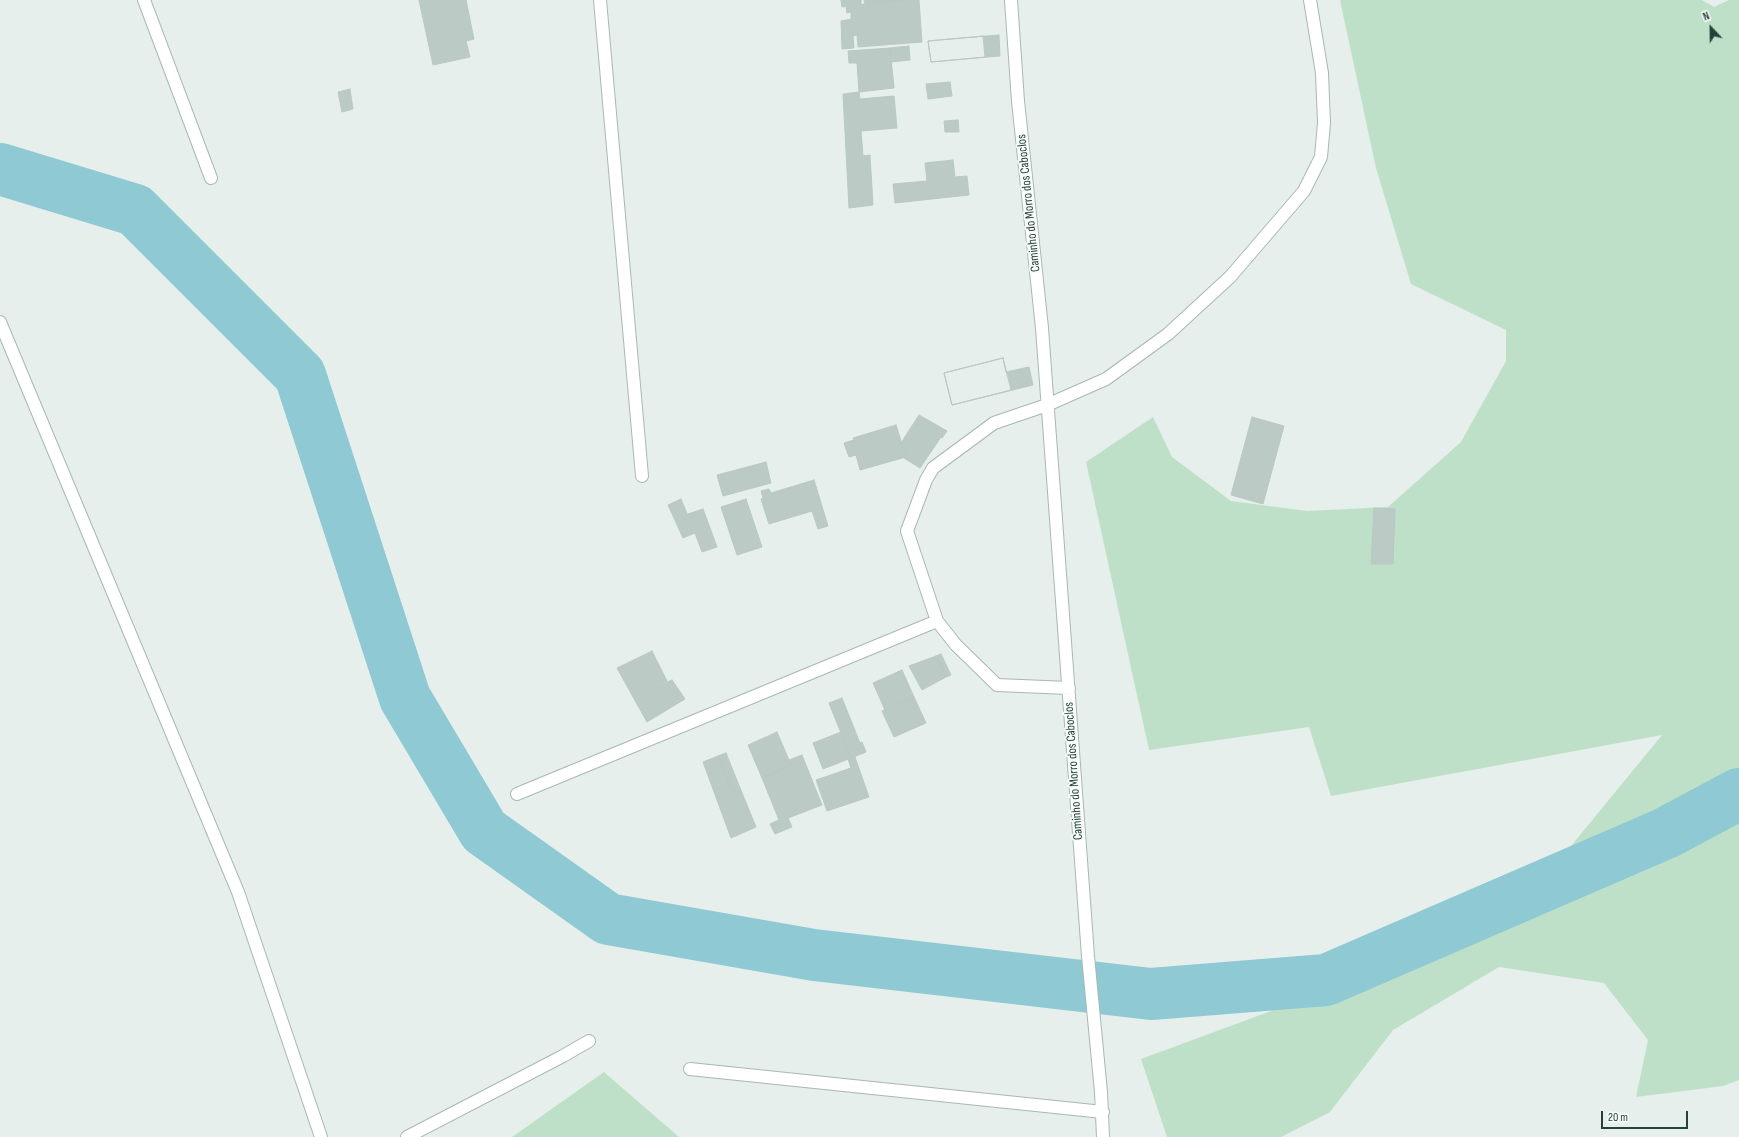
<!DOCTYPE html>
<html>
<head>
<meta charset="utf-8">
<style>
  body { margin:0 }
  #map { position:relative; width:1739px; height:1137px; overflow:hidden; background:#e6efeb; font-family:"Sofia Sans Condensed",sans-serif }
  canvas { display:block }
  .north { position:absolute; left:1691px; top:8px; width:40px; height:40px; -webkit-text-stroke:3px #f7fbf9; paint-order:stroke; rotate:338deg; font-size:11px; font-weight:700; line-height:16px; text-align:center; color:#24423a }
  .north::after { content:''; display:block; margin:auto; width:14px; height:18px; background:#24423a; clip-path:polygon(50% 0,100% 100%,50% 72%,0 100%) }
  .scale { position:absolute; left:1601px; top:1111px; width:87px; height:18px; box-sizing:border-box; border:2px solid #24423a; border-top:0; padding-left:5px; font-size:12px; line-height:14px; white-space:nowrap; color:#24423a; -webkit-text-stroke:3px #f7fbf9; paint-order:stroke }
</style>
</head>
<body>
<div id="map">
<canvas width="1739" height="1137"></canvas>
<div class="north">N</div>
<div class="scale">20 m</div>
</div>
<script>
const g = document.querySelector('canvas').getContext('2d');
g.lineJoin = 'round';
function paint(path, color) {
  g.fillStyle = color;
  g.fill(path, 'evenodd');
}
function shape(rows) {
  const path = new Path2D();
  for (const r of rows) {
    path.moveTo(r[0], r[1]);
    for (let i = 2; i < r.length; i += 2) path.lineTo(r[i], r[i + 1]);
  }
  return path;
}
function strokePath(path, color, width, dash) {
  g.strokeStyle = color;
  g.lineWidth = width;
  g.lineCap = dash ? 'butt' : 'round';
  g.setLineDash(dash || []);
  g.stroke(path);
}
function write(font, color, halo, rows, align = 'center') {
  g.font = font + ' "Sofia Sans Condensed",sans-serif';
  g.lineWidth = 3.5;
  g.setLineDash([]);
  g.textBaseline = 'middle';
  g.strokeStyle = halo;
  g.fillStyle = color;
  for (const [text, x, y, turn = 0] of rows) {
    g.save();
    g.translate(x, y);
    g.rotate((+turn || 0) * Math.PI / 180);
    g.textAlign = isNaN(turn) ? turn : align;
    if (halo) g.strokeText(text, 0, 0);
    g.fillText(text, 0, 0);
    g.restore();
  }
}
const green = shape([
  [1340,0,1702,0,1714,7,1729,0,1739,0,1739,1080,1723,1086,1636,1097,1648,1040,1604,983,1499,967,1393,1030,1330,1112,1281,1137,1167,1137,1141,1059,1507,924,1662,735,1331,796,1309,727,1149,750,1086,462,1153,417,1172,457,1231,501,1307,511,1388,507,1461,442,1506,361,1506,330,1411,284,1376,168],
  [604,1072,679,1137,512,1137]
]);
const river = shape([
  [0,169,135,210,300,375,405,698,484,831,608,919,814,955,1151,994,1326,980,1666,833,1739,794]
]);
const building = shape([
  [419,0,466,0,474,39,466,41,470,57,433,65,419,0],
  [841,0,861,0,861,5,842,7,841,0],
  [864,0,905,0,865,4,864,0],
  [905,0,919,0,922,42,858,47,857,35,853,36,854,48,842,49,841,21,851,19,851,12,847,13,846,6,905,0],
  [999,35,1000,56,931,62,928,41,999,35],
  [983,36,985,57,931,62,928,41,983,36],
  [909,46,910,60,891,62,890,48,909,46],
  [890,48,894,88,859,92,857,63,849,63,848,51,890,48],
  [950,82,952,96,928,99,926,84,950,82],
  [350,89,353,109,342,112,338,92,350,89],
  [859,92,860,99,894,96,897,128,861,131,863,156,870,155,873,205,849,208,843,94,859,92],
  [958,120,959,132,945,132,944,121,958,120],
  [953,160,955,177,967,176,969,195,895,203,893,184,927,181,925,163,953,160],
  [1003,358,1006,372,1029,367,1033,385,952,405,944,373,1003,358],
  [1003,358,1011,390,952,405,944,373,1003,358],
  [919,415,947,431,942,438,941,437,920,468,904,458,906,457,901,443,919,415],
  [1252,417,1284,426,1263,504,1231,495,1252,417],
  [896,425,906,457,860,470,856,455,849,457,844,443,854,440,853,438,896,425],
  [766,462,771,483,723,496,717,475,766,462],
  [814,480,828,526,818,529,812,511,769,524,761,499,763,498,761,491,769,489,771,493,814,480],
  [681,499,695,533,683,538,668,505,681,499],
  [746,499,762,547,737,555,721,507,746,499],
  [1374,508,1395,509,1393,564,1371,564,1374,508],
  [703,509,717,547,702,552,688,514,703,509],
  [652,651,667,681,633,697,617,668,652,651],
  [941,654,951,675,946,677,936,656,941,654],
  [936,656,946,677,922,690,909,666,936,656],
  [902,670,914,697,885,710,873,683,902,670],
  [672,680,685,699,647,722,633,697,672,680],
  [914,697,926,723,894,737,882,711,914,697],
  [842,698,860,743,862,742,866,752,851,758,829,703,842,698],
  [777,732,791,765,762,778,748,745,777,732],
  [841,732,851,758,823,769,813,743,841,732],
  [726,753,740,788,732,791,718,756,726,753],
  [802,755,822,805,788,818,792,827,775,834,770,824,779,820,762,778,791,765,789,760,802,755],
  [718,756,732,791,740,788,756,827,731,838,703,762,718,756],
  [855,757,869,797,827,811,816,780,851,768,848,759,855,757]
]);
const street = shape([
  [144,0,211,178],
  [600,0,642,476],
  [1011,0,1018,101,1042,328,1088,956,1101,1092,1103,1137],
  [0,322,238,892,321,1137],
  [1069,688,997,685,956,645,937,621,907,531,926,480,933,468,994,423,1047,405,1106,379,1168,334,1230,277,1304,191,1321,157,1324,123,1322,73,1310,0],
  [517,794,937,621],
  [690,1069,1103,1112],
  [407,1137,563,1056,589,1041]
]);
const streetNames = [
  ["Caminho do Morro dos Caboclos",1029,203,-96],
  ["Caminho do Morro dos Caboclos",1074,771,-94]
];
paint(green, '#bfe0c8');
strokePath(river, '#8ec9d4', 52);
paint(building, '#bbcac4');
strokePath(building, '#b8c9c2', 1);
strokePath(street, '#a8b8b2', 14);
strokePath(street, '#fff', 12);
write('13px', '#24423a', '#f7fbf9', streetNames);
</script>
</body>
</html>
